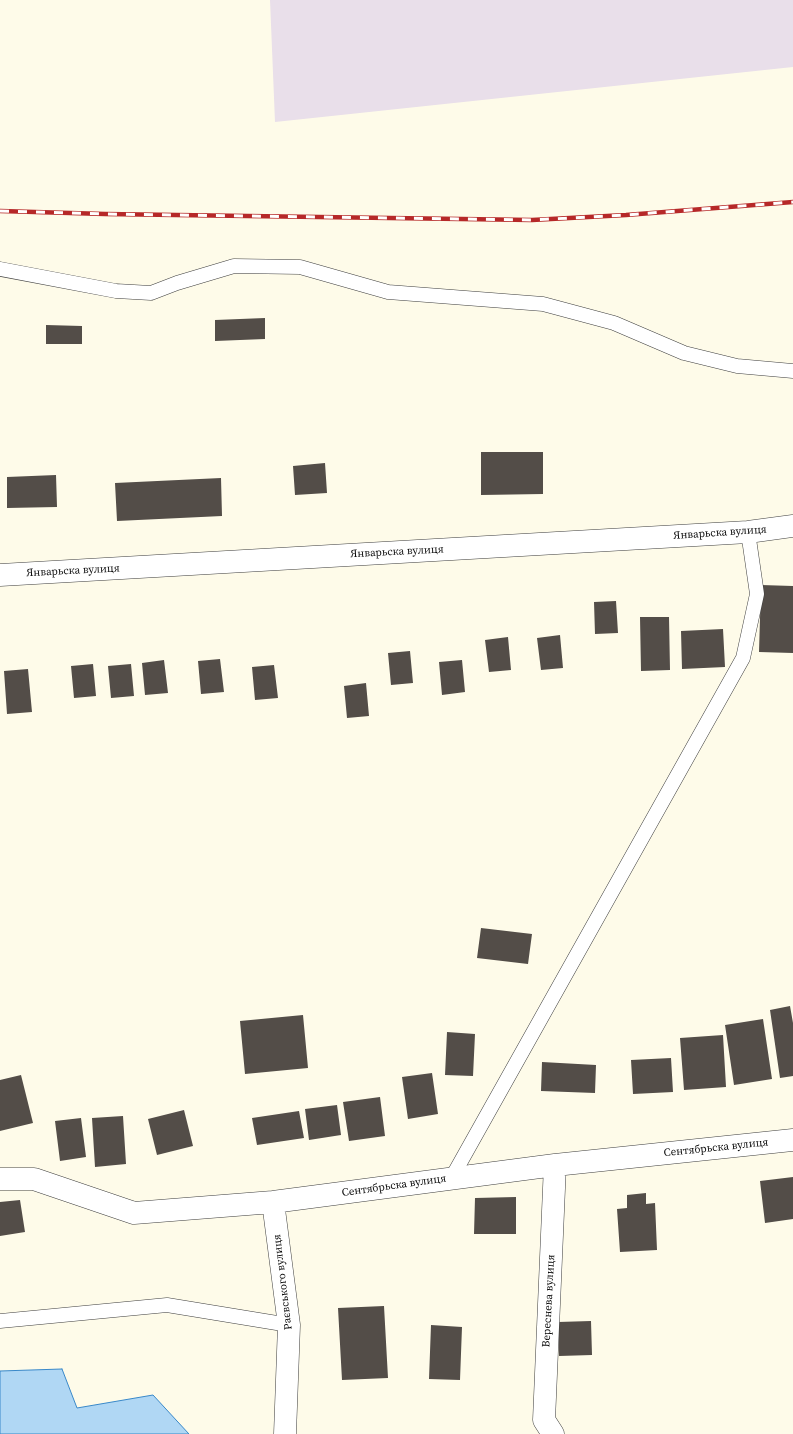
<!DOCTYPE html>
<html>
<head>
<meta charset="utf-8">
<style>
  body { margin:0 }
  canvas { display:block; background:#fefbe9 }
</style>
</head>
<body>
<canvas width="793" height="1434"></canvas>
<script>
const g = document.querySelector('canvas').getContext('2d');
g.lineJoin = 'round';
function paint(path, color) {
  g.fillStyle = color;
  g.fill(path, 'evenodd');
}
function shape(rows) {
  const path = new Path2D();
  for (const r of rows) {
    path.moveTo(r[0], r[1]);
    for (let i = 2; i < r.length; i += 2) path.lineTo(r[i], r[i + 1]);
  }
  return path;
}
function strokePath(path, color, width, dash) {
  g.strokeStyle = color;
  g.lineWidth = width;
  g.lineCap = dash ? 'butt' : 'round';
  g.setLineDash(dash || []);
  g.stroke(path);
}
function write(font, color, halo, rows, align = 'center') {
  g.font = font + ' "Source Serif 4",serif';
  g.lineWidth = 4;
  g.setLineDash([]);
  g.textBaseline = 'middle';
  g.strokeStyle = halo;
  g.fillStyle = color;
  for (const [text, x, y, turn = 0] of rows) {
    g.save();
    g.translate(x, y);
    g.rotate((+turn || 0) * Math.PI / 180);
    g.textAlign = isNaN(turn) ? turn : align;
    if (halo) g.strokeText(text, 0, 0);
    g.fillText(text, 0, 0);
    g.restore();
  }
}
const industrial = shape([
  [270,0,793,0,793,67,275,122]
]);
const water = shape([
  [62,1369,77,1408,153,1395,189,1434,0,1434,0,1371,62,1369]
]);
const building = shape([
  [265,318,265,339,215,341,215,320],
  [46,325,82,326,82,344,46,344],
  [481,452,543,452,543,494,481,495],
  [325,463,327,493,295,495,293,466],
  [56,475,57,507,7,508,7,477],
  [221,478,222,516,117,521,115,483],
  [761,585,793,586,793,653,759,652],
  [616,601,618,633,595,634,594,602],
  [640,617,669,617,670,670,641,671],
  [723,629,725,667,682,669,681,631],
  [560,635,563,668,541,670,537,638],
  [508,637,511,670,489,672,485,640],
  [410,651,413,683,391,685,388,653],
  [220,659,224,692,201,694,198,661],
  [164,660,168,693,145,695,142,663],
  [462,660,465,692,442,695,439,662],
  [93,664,96,696,74,698,71,666],
  [131,664,134,696,111,698,108,666],
  [274,665,278,698,255,700,252,667],
  [28,669,32,712,7,714,4,671],
  [366,683,369,716,347,718,344,686],
  [481,928,532,934,528,964,477,958],
  [790,1006,793,1023,793,1076,780,1078,770,1010],
  [303,1015,308,1068,245,1074,240,1021],
  [763,1019,772,1079,734,1085,725,1025],
  [447,1032,475,1034,473,1076,445,1075],
  [723,1035,726,1087,684,1090,680,1038],
  [671,1058,673,1092,633,1094,631,1060],
  [542,1062,596,1065,595,1093,541,1091],
  [432,1073,438,1114,408,1119,402,1077],
  [21,1075,33,1123,0,1131,0,1080],
  [380,1097,385,1136,349,1141,343,1102],
  [337,1105,341,1135,309,1140,305,1109],
  [184,1110,193,1146,157,1155,148,1119],
  [299,1111,304,1138,257,1145,252,1118],
  [123,1116,126,1164,95,1167,92,1118],
  [81,1118,86,1157,60,1161,55,1121],
  [793,1177,793,1219,765,1223,760,1181],
  [646,1193,646,1204,655,1203,657,1250,620,1252,617,1209,627,1208,627,1195],
  [516,1197,516,1234,474,1234,475,1198],
  [20,1200,25,1232,0,1236,0,1202],
  [384,1306,388,1378,342,1380,338,1308],
  [591,1321,592,1355,559,1356,558,1322],
  [431,1325,462,1327,460,1380,429,1379]
]);
const lane = shape([
  [0,269,116,291,151,293,177,283,234,266,300,267,388,292,543,304,614,323,684,353,737,366,793,371],
  [451,1179,743,658,757,594,748,532],
  [0,1321,167,1305,289,1325]
]);
const street = shape([
  [0,575,748,532,793,526],
  [0,1179,34,1179,134,1213,273,1202,555,1165,793,1140],
  [273,1202,289,1325,285,1434],
  [553,1434,544,1420,555,1165]
]);
const rail = shape([
  [0,211,105,214,532,220,626,215,793,202]
]);
const streetNames = [
  ["Январьска вулиця",720,533,-4],
  ["Январьска вулиця",397,552,-3],
  ["Январьска вулиця",73,571,-3],
  ["Сентябрьска вулиця",716,1148,-6],
  ["Сентябрьска вулиця",394,1186,-8],
  ["Раєвського вулиця",283,1282,-97],
  ["Вереснева вулиця",549,1301,-87]
];
paint(industrial, '#e9dfea');
paint(water, '#b0d7f4');
strokePath(water, '#3988c9', 1);
paint(building, '#534d48');
strokePath(lane, '#3e3e3e', 15);
strokePath(street, '#3e3e3e', 23);
strokePath(lane, '#fff', 14);
strokePath(street, '#fff', 22);
strokePath(rail, '#b62828', 4.5);
strokePath(rail, '#fff', 3, [9]);
write('11px', '#0b0b0b', '#fff', streetNames);
</script>
</body>
</html>
